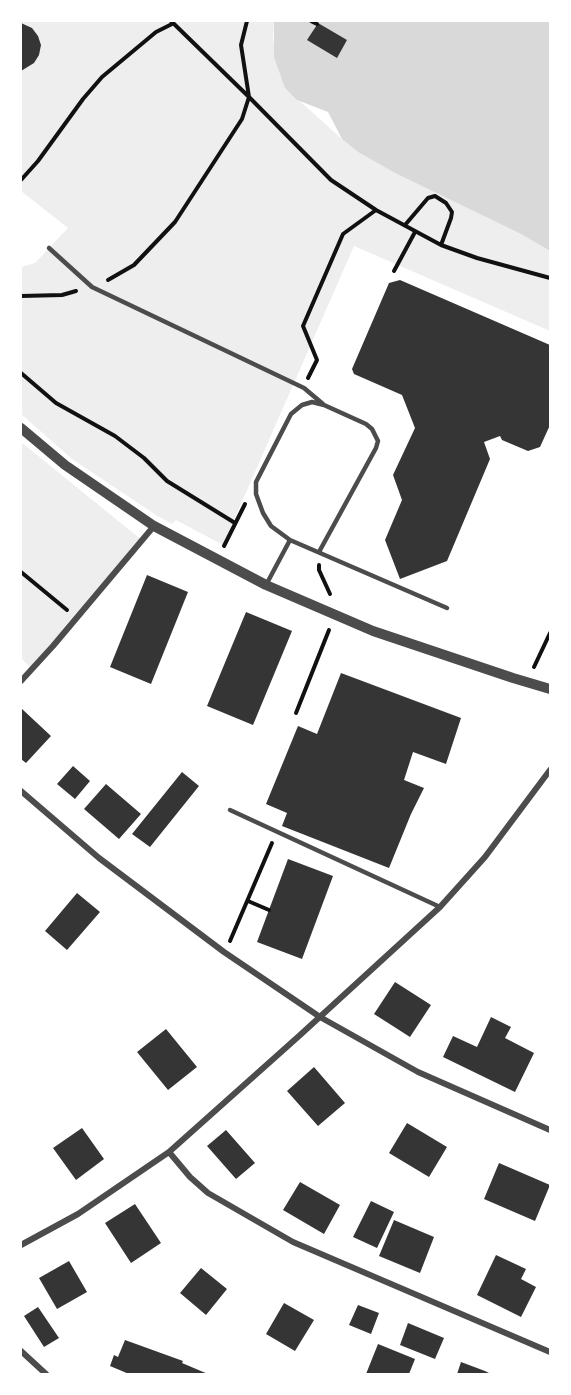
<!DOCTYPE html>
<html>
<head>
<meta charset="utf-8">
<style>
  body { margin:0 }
  #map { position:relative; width:571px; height:1395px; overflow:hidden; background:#fff; font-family:"Work Sans",sans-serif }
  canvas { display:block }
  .frame { position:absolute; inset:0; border:22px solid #fff; pointer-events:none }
</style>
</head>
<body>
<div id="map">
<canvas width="571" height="1395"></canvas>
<div class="frame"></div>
</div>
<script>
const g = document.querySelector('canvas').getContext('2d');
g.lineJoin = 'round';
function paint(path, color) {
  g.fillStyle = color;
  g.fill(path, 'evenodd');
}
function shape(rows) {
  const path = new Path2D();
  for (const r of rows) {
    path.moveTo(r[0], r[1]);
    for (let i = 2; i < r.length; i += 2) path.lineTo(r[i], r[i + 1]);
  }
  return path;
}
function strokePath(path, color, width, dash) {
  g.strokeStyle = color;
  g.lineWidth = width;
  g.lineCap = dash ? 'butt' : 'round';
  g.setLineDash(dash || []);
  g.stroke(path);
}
const green = shape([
  [21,21,274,21,273,39,285,88,342,139,358,152,395,173,521,234,550,251,550,331,354,246,223,545,176,520,172,524,156,515,72,459,21,414,21,267,35,263,68,228,21,191],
  [21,442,143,541,32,669,21,658]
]);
const water = shape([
  [274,21,309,21,316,25,308,40,337,57,314,21,550,21,550,251,521,234,395,173,358,152,342,139,328,112,297,100,285,88,274,57]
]);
const building = shape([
  [21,23,32,28,38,36,41,45,39,55,34,63,21,71],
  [318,23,347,40,337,58,307,40],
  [400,280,550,345,550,425,540,447,528,451,502,440,500,436,484,442,490,459,447,561,400,579,385,540,402,500,393,475,415,428,402,395,354,374,352,369,389,283],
  [147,575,188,592,151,684,110,667],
  [246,612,292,631,253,725,207,706],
  [341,673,461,718,446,764,413,752,404,780,424,788,411,814,389,868,282,826,287,813,266,804,298,726,317,734],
  [21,708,51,736,26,763,21,759],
  [73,766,90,781,75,799,57,784],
  [182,772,199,786,150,847,132,834],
  [106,784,141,814,119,839,84,809],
  [288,859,333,876,302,959,257,942],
  [77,893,100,912,67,950,45,931],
  [395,982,431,1005,410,1037,374,1014],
  [491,1017,511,1027,505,1038,534,1053,515,1092,443,1057,453,1036,477,1047],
  [166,1029,197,1067,168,1090,137,1052],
  [314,1067,345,1103,318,1126,287,1091],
  [407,1123,447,1147,429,1177,389,1153],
  [82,1128,104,1159,76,1180,53,1148],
  [226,1130,255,1163,236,1179,207,1146],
  [499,1163,550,1185,535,1221,484,1199],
  [300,1182,340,1205,324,1234,283,1210],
  [371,1201,394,1212,377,1248,353,1237],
  [135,1204,161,1243,131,1263,105,1223],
  [394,1220,434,1237,420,1273,379,1256],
  [496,1255,526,1269,521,1279,536,1287,521,1317,477,1295],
  [69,1261,87,1292,57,1309,39,1278],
  [201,1268,227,1289,206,1315,180,1293],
  [284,1303,314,1320,295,1351,266,1334],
  [358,1305,379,1313,371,1334,349,1325],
  [38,1307,59,1338,44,1347,24,1316],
  [408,1323,444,1338,435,1359,400,1345],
  [125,1340,183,1361,182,1363,208,1374,129,1374,110,1366,114,1355,118,1357],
  [378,1344,415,1359,409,1374,366,1374],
  [461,1362,485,1371,491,1374,457,1374]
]);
const path = shape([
  [247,21,241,45,249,97,331,180,376,210,441,245,477,258,550,278],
  [311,21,317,24],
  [21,180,38,161,83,99,102,77,156,32,172,24],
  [405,225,428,198,435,196,446,203,452,212,451,218,441,245],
  [394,271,415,232],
  [108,280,134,265,175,222,242,119,249,97,171,21],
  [21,296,62,295,76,291],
  [21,373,56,403,115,436,144,458,167,481,235,523],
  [308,378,317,360,303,326,343,234,376,210],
  [224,546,245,504],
  [319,565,319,570,330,594],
  [21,572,67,610],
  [534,667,550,633],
  [296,713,329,630],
  [248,901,269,910],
  [230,941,272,843]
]);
const service = shape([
  [49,248,92,287,304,388,323,404],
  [290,540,271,526,263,513,256,494,256,482,291,414,302,405,312,402,324,405,366,424,372,429,378,441,376,448,319,552],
  [266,585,290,540,447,608],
  [230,810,440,907]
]);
const minor = shape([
  [21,681,53,646,154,526],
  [21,791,99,858,224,952,320,1017,418,1072,550,1130],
  [169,1152,190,1177,208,1193,293,1242,550,1352],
  [21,1245,78,1214,169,1152,299,1036,440,907,485,857,550,770],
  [21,1351,46,1374]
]);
const tertiary = shape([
  [21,428,65,465,154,526,266,585,373,631,513,678,550,689]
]);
paint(green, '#eee');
paint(water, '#d9d9d9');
paint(building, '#353535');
strokePath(path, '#111', 4);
strokePath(service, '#4c4c4c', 4.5);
strokePath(minor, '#4c4c4c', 6);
strokePath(tertiary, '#4c4c4c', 10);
</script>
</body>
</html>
